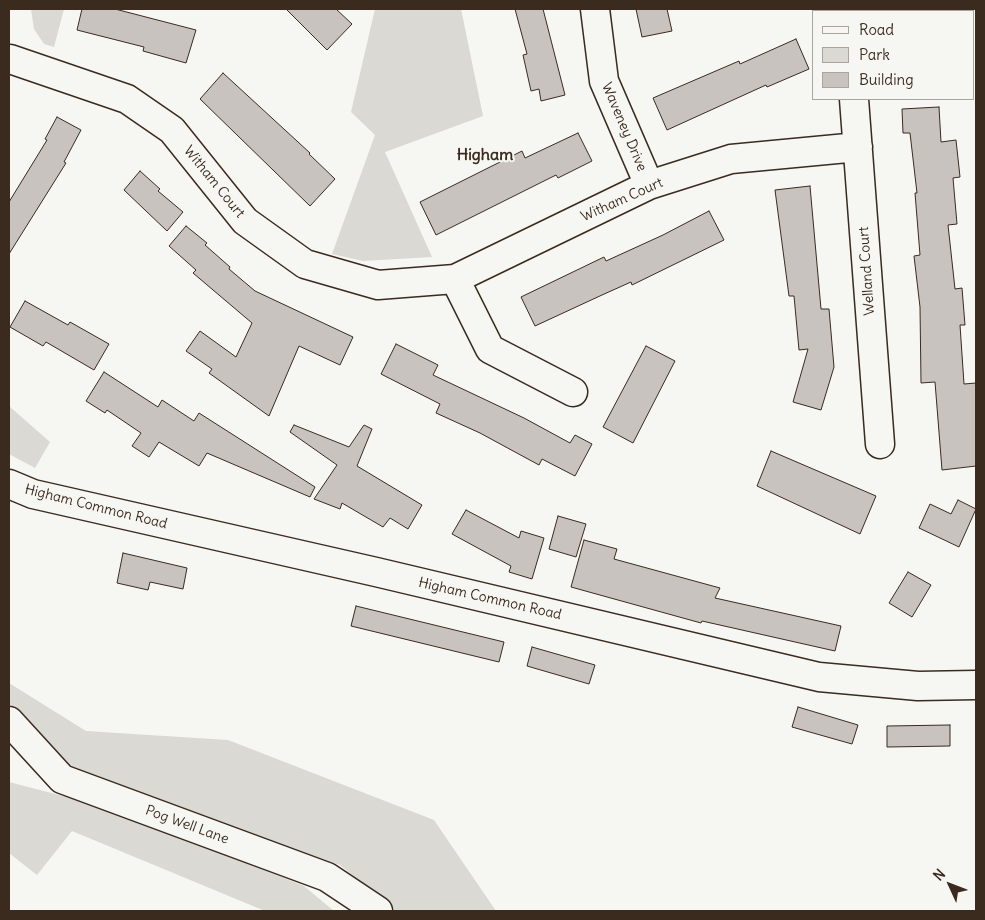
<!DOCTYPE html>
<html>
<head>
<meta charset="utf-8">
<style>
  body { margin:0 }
  #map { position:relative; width:985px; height:920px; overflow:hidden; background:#f6f6f2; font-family:Delius,sans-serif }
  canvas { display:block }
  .frame { position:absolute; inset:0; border:10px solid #3b2a1e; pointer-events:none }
  .legend { position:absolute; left:812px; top:10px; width:162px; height:90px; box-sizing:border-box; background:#f6f6f2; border:1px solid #aba49d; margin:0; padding:6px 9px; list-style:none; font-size:15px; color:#3b2a1e }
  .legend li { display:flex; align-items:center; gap:10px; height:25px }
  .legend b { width:25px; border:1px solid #aba49d }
  .north { position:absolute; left:925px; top:860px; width:50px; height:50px; -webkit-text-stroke:4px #f6f6f2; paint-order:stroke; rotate:313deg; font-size:14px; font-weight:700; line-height:20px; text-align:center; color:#3b2a1e }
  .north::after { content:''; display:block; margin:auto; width:18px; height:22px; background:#3b2a1e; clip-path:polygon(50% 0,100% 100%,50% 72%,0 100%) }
</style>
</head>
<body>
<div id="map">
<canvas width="985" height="920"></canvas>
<div class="frame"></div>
<ul class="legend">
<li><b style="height:6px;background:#f6f6f2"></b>Road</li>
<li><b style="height:14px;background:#dad9d3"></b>Park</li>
<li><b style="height:14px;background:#c8c3be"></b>Building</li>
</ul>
<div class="north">N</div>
</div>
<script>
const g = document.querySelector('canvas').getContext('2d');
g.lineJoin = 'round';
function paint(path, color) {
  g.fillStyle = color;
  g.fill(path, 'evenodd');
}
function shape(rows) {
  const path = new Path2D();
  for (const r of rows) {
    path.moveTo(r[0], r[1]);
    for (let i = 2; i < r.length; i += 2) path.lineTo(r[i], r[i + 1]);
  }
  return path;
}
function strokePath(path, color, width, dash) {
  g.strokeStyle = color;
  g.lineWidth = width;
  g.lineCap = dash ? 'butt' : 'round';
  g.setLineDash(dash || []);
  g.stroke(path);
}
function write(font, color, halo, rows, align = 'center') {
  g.font = font + ' Delius,sans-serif';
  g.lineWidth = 4;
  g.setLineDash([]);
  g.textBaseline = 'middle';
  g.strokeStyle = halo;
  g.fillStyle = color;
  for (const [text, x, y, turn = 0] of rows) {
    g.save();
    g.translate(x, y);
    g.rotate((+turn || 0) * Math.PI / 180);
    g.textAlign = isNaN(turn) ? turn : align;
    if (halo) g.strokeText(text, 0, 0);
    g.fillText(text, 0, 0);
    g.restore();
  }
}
const green = shape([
  [31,9,64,9,54,47,44,44,34,29],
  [375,9,461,9,483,116,385,152,432,257,363,261,332,254,375,135,351,112],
  [9,406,50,442,35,468,9,454],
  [9,683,86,731,228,740,434,820,496,911,396,911,340,865,67,769,9,703],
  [9,782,105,807,304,886,334,911,265,911,72,831,37,875,9,853]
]);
const building = shape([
  [82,9,115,9,196,30,186,63,143,51,144,47,77,30,82,9],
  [286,9,336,9,352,24,327,50,286,9],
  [515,9,543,9,565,95,541,101,539,89,531,91,523,55,527,54,515,9],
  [636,9,667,9,672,31,642,37,636,9],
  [796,39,809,69,767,87,766,85,667,130,653,98,739,61,740,64,796,39],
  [223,73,310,153,309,154,335,179,310,206,200,99,223,73],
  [939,107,941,142,956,140,960,177,953,178,957,224,948,225,955,289,962,288,965,325,960,325,964,384,976,383,976,466,942,470,935,382,921,383,920,307,914,256,920,255,915,193,917,193,910,133,903,133,902,109,939,107],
  [57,117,81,130,64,162,66,163,9,254,9,202,47,140,45,139,57,117],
  [578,133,592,161,558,178,556,175,436,235,420,202,522,151,525,158,578,133],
  [140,171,160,189,158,191,183,212,167,231,124,190,140,171],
  [810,186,821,309,829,309,834,367,821,410,793,402,808,349,799,350,794,296,789,296,775,190,810,186],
  [709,211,724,240,632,285,631,282,602,295,535,326,521,297,604,257,606,261,663,235,709,211],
  [186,226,207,243,205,245,230,267,229,269,255,291,353,337,340,365,299,346,269,416,209,373,212,369,186,351,200,331,236,357,252,323,193,273,196,270,169,246,186,226],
  [25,301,68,325,70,322,109,344,94,370,46,342,43,346,10,327,25,301],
  [396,344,438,365,433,375,524,418,570,443,575,435,592,444,575,476,542,459,539,465,480,433,436,413,440,404,381,374,396,344],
  [646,346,675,361,633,443,603,427,646,346],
  [104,372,158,407,162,400,194,421,199,413,315,487,310,497,207,453,199,466,159,442,149,457,132,446,141,433,107,410,105,413,86,401,104,372],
  [294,425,349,447,364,425,372,429,357,466,422,505,408,529,390,518,383,527,342,503,340,509,314,499,337,465,290,432,294,425],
  [771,451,876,496,860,534,757,486,771,451],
  [958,500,976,509,959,547,919,528,930,504,951,514,958,500],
  [466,510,519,538,521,531,544,538,532,579,509,572,511,566,452,534,466,510],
  [558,516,586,524,576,557,549,549,558,516],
  [584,540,617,549,614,559,720,588,715,598,841,626,835,651,702,621,701,623,571,587,584,540],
  [123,553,187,568,183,589,150,582,148,590,117,583,123,553],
  [908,572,931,585,912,617,889,603,908,572],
  [356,606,504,642,499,662,351,626,356,606],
  [532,647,595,665,589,684,527,666,532,647],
  [798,707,858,725,852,744,792,727,798,707],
  [950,725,950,746,887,747,887,726,950,725]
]);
const street = shape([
  [595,9,604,81,649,185],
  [847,9,847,11],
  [10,59,127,99,172,130,245,221,305,264,378,285,455,279,649,185,731,159,858,147],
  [854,99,880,444],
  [455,279,490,349,573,392],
  [9,721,62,779,327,877,378,911]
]);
const secondary = shape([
  [9,484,33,494,376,572,819,677,918,686,976,685]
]);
const streetNames = [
  ["Waveney Drive",624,127,67],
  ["Witham Court",214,182,51],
  ["Witham Court",622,200,-24],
  ["Welland Court",867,271,-94],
  ["Higham Common Road",96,507,14],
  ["Higham Common Road",490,599,13],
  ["Pog Well Lane",187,825,20]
];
const quarterNames = [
  ["Higham",485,155]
];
paint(green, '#dad9d3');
paint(building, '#c8c3be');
strokePath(building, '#3b2a1e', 1);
strokePath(street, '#3b2a1e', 31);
strokePath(secondary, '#3b2a1e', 31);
strokePath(street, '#f6f6f2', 28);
strokePath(secondary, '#f6f6f2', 28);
write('14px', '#3b2a1e', '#f6f6f2', streetNames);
write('bold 16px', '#3b2a1e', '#f6f6f2', quarterNames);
</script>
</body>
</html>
